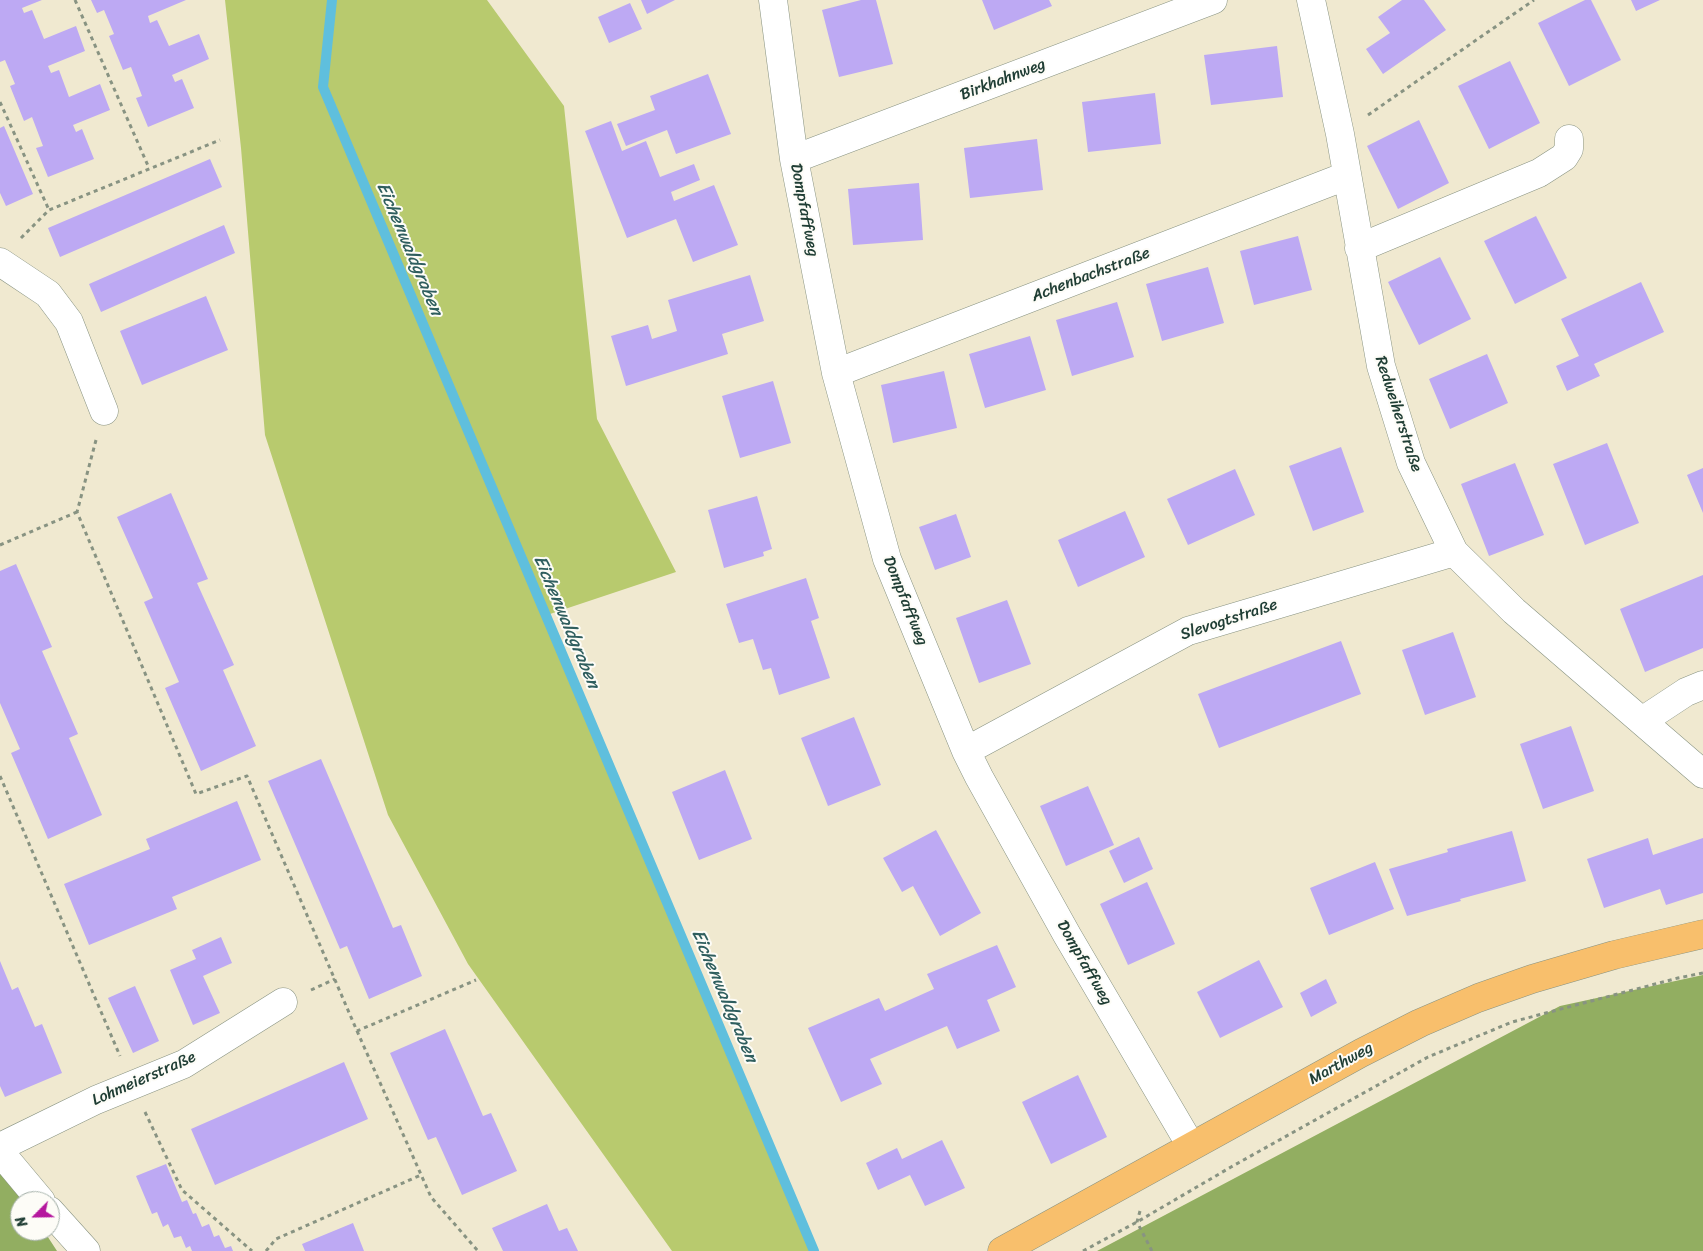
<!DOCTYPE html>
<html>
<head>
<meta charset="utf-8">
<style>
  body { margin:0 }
  #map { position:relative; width:1703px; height:1251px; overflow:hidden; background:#f0e9d0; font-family:Sriracha,sans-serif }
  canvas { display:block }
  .north { position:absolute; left:10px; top:1191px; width:50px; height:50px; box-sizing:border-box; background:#fdfcf7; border:1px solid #a4b0a9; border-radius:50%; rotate:247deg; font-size:14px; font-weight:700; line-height:20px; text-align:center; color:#1f3d34 }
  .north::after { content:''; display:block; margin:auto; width:18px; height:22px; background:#b5179e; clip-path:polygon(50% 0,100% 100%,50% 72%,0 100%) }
</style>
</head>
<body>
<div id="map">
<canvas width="1703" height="1251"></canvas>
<div class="north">N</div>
</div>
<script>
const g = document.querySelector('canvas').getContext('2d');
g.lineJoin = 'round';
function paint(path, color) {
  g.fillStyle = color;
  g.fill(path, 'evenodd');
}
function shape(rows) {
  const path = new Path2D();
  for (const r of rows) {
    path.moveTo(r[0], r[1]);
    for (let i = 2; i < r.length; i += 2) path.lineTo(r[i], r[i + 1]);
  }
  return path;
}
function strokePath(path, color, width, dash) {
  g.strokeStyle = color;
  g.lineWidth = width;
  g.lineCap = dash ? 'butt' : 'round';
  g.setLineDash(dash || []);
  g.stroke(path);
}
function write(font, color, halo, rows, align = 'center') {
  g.font = font + ' Sriracha,sans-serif';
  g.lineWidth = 4;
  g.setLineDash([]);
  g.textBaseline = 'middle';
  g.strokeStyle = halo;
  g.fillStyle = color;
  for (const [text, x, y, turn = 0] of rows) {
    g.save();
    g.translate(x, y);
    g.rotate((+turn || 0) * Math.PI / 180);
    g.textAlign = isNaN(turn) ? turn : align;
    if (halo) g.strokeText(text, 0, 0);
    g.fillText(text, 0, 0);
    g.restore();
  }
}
const green = shape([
  [225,0,487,0,564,106,597,419,676,572,547,615,816,1251,672,1251,468,964,388,815,265,435,241,148]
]);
const forest = shape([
  [1703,975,1703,1251,1097,1251,1560,1006],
  [0,1163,25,1201,20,1201,20,1231,44,1231,57,1251,0,1251]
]);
const stream = shape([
  [332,0,323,87,814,1251]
]);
const building = shape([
  [0,0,42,0,22,8,24,13,32,10,44,39,76,26,85,51,48,66,51,73,59,70,69,97,100,84,110,110,73,125,76,132,82,129,94,159,48,177,36,148,43,146,32,117,24,121,10,86,15,84,5,60,0,62],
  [91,0,186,0,148,16,150,23,157,20,169,46,199,34,209,59,172,75,175,82,182,79,194,108,148,127,136,98,142,96,131,67,123,70,109,36,114,34,104,10,97,13],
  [641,0,675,0,647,14],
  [861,0,876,0,893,64,839,77,822,10],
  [982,0,1049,0,1052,6,994,30],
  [1402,0,1424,0,1446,30,1383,74,1366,49,1390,33,1378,17],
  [1585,0,1591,0,1621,60,1569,86,1538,23],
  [1631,0,1660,0,1636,11],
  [630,3,642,29,609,43,598,17],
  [1277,46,1283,97,1211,105,1204,55],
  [1510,61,1540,123,1489,149,1458,86],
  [708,74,731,134,676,154,667,130,626,146,617,124,655,110,650,96],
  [1155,93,1161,144,1088,152,1082,102],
  [1419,120,1449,183,1398,209,1367,146],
  [611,121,622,151,646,141,660,177,694,164,700,180,671,192,674,201,714,185,738,245,693,262,676,219,627,238,585,131],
  [4,126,33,194,6,206,0,193,0,128],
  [1037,139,1043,190,970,198,964,148],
  [210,159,222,187,60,257,48,228],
  [919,183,923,240,853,245,848,189],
  [1536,216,1567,278,1515,304,1484,241],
  [224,225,235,253,101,312,89,284],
  [1298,236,1312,290,1254,305,1240,251],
  [1440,257,1471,319,1419,345,1388,282],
  [1208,267,1224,323,1162,341,1146,284],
  [750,275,764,321,722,334,728,354,626,386,611,336,648,325,652,339,677,331,668,300],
  [1641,282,1664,332,1594,364,1600,376,1567,391,1556,366,1579,356,1561,319],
  [206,296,228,350,142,385,120,331],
  [1117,302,1134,357,1072,376,1056,320],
  [1030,336,1046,390,985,408,969,354],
  [1487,354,1508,403,1450,429,1429,379],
  [944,371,957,428,893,443,881,385],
  [773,381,791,443,740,458,722,396],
  [1607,443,1639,523,1585,545,1553,464],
  [1341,447,1364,512,1313,531,1289,466],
  [1515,463,1544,535,1489,556,1461,484],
  [1703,468,1703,513,1687,475],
  [1235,469,1255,515,1188,545,1167,499],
  [171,493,208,579,197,583,234,665,223,670,256,746,201,771,165,688,179,682,144,602,153,598,117,517],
  [757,496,772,549,763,552,764,556,724,568,708,510],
  [1125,511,1145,557,1078,587,1058,540],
  [956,514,971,557,935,570,919,527],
  [16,564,52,647,42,651,78,734,69,738,102,815,48,839,11,753,20,749,0,703,0,571],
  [1703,575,1703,648,1645,672,1620,609],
  [806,578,819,618,811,621,830,678,779,695,771,668,763,670,753,639,739,643,726,604],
  [1007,600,1031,664,979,683,956,618],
  [1453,632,1476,697,1425,715,1402,650],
  [1341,641,1361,694,1219,748,1198,694],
  [854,717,881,785,828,806,801,738],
  [1571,726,1594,791,1543,809,1520,744],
  [321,759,393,928,401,925,422,976,369,999,347,946,340,949,268,781],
  [725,770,752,839,699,860,672,792],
  [1088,786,1114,845,1066,866,1040,806],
  [237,801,261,860,172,897,177,909,89,945,64,884,150,849,146,839],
  [936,830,981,913,940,936,913,886,902,892,883,858],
  [1512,831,1526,881,1460,899,1461,901,1407,916,1389,869,1448,852,1447,849],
  [1139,837,1153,869,1124,883,1109,851],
  [1648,838,1653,855,1703,838,1703,893,1666,905,1660,889,1604,908,1587,859],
  [1375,862,1394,909,1329,935,1310,888],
  [1147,882,1175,944,1128,965,1100,904],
  [221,937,232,963,203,976,220,1013,193,1025,170,970,196,959,192,950],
  [997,945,1016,987,987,1000,1000,1031,957,1049,947,1026,870,1059,882,1084,841,1102,808,1028,879,998,885,1011,934,989,927,974],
  [1259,960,1283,1007,1220,1038,1197,992],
  [0,961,12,990,18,987,35,1027,42,1024,62,1073,5,1097,0,1086],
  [1326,979,1337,1003,1311,1017,1300,993],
  [135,986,159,1041,133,1053,108,998],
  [445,1029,483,1116,491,1113,517,1171,462,1195,436,1137,428,1140,390,1053],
  [344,1062,368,1119,215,1185,191,1129],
  [1078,1075,1107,1137,1051,1164,1022,1102],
  [942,1140,965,1188,925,1206,910,1175,878,1190,866,1163,897,1148,902,1159],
  [166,1164,182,1202,187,1200,193,1214,196,1213,202,1227,209,1224,214,1237,219,1235,225,1248,231,1246,233,1251,192,1251,190,1246,186,1248,181,1236,174,1238,168,1224,163,1227,157,1212,152,1214,136,1176],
  [547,1204,559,1231,567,1228,578,1251,503,1251,492,1228],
  [353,1223,364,1251,305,1251,302,1244]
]);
const path = shape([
  [75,0,149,168],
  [0,102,49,210],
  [1368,115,1534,0],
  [21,238,49,210,220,140],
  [96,440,77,512,196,794,247,776,357,1031,476,980],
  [0,545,77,512],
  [0,776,120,1056],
  [311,990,335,979],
  [357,1031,431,1197,478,1251],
  [145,1112,182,1190,252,1251],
  [1140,1211,1137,1222,1152,1251],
  [266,1251,276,1239,421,1175],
  [1083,1251,1137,1222,1231,1167,1428,1057,1512,1022,1678,978,1703,973]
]);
const minor = shape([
  [773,0,794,159,836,373,887,559,966,751,979,777,1067,935,1191,1146],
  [1311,0,1340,134,1381,366,1411,463,1454,552,1514,611,1703,774],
  [794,159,1213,0],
  [1359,248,1539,173,1564,157,1569,149,1569,139],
  [0,262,48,294,69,322,104,411],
  [836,373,1346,176],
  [1642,721,1686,692,1703,685],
  [966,751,1188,631,1454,552],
  [0,1147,96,1100,184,1064,283,1002],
  [0,1152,41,1201],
  [50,1211,86,1251]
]);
const major = shape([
  [1002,1251,1361,1053,1420,1023,1478,998,1532,979,1614,955,1703,934]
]);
const streetNames = [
  ["Birkhahnweg",1003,80,-21],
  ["Dompfaffweg",804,210,79],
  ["Achenbachstraße",1091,275,-21],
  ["Redweiherstraße",1398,414,72],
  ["Dompfaffweg",905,601,68],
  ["Slevogtstraße",1229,620,-18],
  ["Dompfaffweg",1084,963,60],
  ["Marthweg",1341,1064,-29],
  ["Lohmeierstraße",144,1079,-24]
];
const waterNames = [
  ["Eichenwaldgraben",409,249,67],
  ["Eichenwaldgraben",566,622,67],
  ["Eichenwaldgraben",724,996,67]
];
paint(green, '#b8ca6e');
paint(forest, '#92ae61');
strokePath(stream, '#5fbfdd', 10);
paint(building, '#bda9f3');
strokePath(minor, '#889382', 29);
strokePath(major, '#889382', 29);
strokePath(path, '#889382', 3, [4, 4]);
strokePath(minor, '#fff', 28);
strokePath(major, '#f8bf6c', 28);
write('16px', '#1f3d34', '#fdfcf7', streetNames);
write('italic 18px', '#2f5e5e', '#fdfcf7', waterNames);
</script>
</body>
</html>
